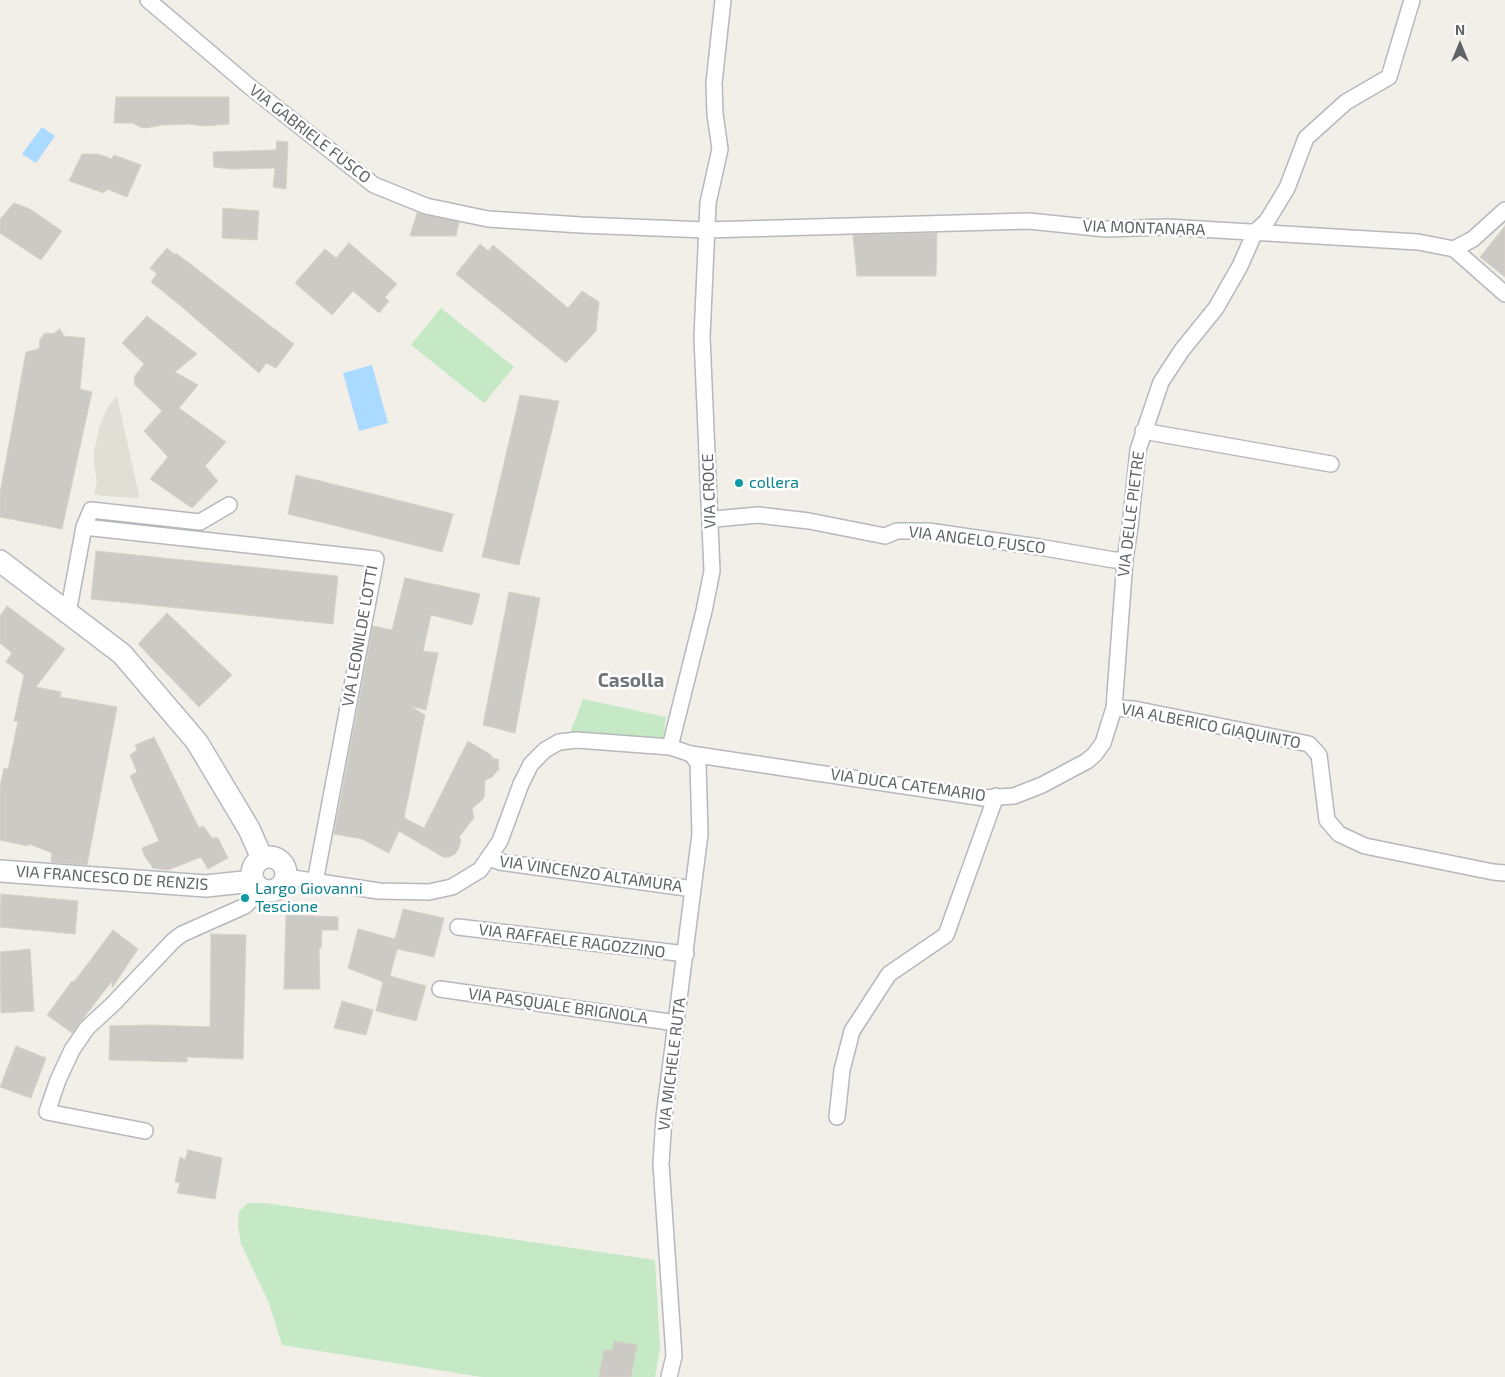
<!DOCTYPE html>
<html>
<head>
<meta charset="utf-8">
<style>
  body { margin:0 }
  #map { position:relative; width:1505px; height:1377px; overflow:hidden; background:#f1efe8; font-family:"Exo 2",sans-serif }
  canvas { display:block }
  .north { position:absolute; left:1435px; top:20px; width:50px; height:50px; -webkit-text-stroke:4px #fff; paint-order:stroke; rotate:0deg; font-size:14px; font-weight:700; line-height:20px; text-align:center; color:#5f6368 }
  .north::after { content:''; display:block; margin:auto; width:18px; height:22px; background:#5f6368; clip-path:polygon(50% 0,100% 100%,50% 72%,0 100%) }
</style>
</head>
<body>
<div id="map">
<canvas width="1505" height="1377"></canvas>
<div class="north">N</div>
</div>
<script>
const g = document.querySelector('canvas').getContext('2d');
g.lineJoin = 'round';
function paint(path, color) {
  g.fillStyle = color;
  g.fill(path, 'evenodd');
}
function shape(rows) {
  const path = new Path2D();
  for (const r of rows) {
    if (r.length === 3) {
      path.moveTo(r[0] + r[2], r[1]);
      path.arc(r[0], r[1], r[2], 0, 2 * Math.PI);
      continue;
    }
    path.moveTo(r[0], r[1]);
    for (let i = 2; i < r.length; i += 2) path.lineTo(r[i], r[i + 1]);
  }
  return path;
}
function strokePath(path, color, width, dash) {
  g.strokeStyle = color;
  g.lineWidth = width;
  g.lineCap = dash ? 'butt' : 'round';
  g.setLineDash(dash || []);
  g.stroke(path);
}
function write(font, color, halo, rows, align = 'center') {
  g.font = font + ' "Exo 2",sans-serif';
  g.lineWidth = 5;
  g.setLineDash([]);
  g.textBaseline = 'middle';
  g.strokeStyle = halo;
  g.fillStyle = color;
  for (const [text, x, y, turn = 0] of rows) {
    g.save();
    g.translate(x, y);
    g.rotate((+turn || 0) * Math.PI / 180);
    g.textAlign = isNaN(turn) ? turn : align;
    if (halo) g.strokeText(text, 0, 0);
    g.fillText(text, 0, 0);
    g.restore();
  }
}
const education = shape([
  [117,396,139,495,138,498,103,496,94,494,97,481,94,464,94,452,99,428,107,408]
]);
const green = shape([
  [441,308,514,367,484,403,411,345],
  [583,699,666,717,663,739,570,733],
  [248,1203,265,1203,655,1260,660,1349,655,1377,482,1377,282,1345,269,1303,241,1244,238,1226,239,1211]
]);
const water = shape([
  [42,127,55,136,36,163,22,154],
  [372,365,388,423,359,431,343,373]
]);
const building = shape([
  [116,97,229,97,229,124,205,126,189,124,162,125,146,128,140,127,133,123,114,123,116,97],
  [277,141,288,142,286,189,273,187,275,168,230,169,214,167,213,152,276,150,277,141],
  [82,154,98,154,112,159,114,155,141,165,127,197,107,189,104,193,69,181,82,154],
  [14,203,30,209,62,231,41,260,0,233,0,219,14,203],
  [223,208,259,211,257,240,222,238,223,208],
  [417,213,459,222,456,236,410,236,417,213],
  [1505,226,1505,277,1480,257,1505,226],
  [937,233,936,276,857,276,853,235,937,233],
  [349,243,397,284,385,297,389,301,379,313,353,291,332,315,295,283,325,249,336,258,349,243],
  [480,244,488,251,493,245,568,308,582,291,599,302,596,331,566,363,456,274,480,244],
  [167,248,175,255,176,253,294,344,276,368,266,363,259,373,176,302,151,282,157,274,150,268,167,248],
  [147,316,197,354,175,372,198,385,179,408,226,442,205,466,218,481,192,508,150,479,168,457,144,431,162,411,135,385,134,377,144,364,122,343,147,316],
  [60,329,64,336,85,338,80,389,92,392,62,529,0,517,0,493,26,352,39,349,40,339,45,333,53,334,60,329],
  [520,395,559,401,519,565,482,557,520,395],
  [296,475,453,514,442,552,288,514,296,475],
  [96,551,338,576,333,624,91,599,96,551],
  [405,578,480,594,472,625,431,615,423,651,438,653,426,710,410,706,425,715,404,818,424,828,468,741,491,755,493,759,498,759,499,769,492,777,485,780,484,798,472,809,474,818,459,837,461,840,459,848,455,854,449,857,443,857,399,831,389,853,362,839,334,834,373,626,392,630,405,578],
  [509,592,540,598,515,733,483,725,509,592],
  [7,606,65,649,36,687,61,692,60,697,117,707,87,865,51,862,52,853,29,844,28,846,0,840,0,787,4,768,8,769,18,721,14,721,24,675,6,662,12,653,0,643,0,616,7,606],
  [167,613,232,675,199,707,138,644,167,613],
  [154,737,199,828,203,826,212,838,218,838,228,858,208,869,201,857,168,870,153,868,144,855,142,848,159,841,130,776,137,772,130,755,137,750,135,745,154,737],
  [1,894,78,901,75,934,0,927,1,894],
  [403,909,444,918,434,957,397,949,390,976,426,986,416,1021,376,1011,383,982,348,968,358,929,395,939,403,909],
  [286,915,338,917,338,930,322,930,321,948,319,948,320,989,284,989,286,915],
  [113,930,138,949,112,988,112,981,72,1033,47,1015,72,981,74,982,113,930],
  [211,934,246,935,243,1059,187,1057,187,1062,109,1060,110,1026,151,1025,210,1027,211,934],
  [30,949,34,1011,1,1013,0,952,30,949],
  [342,1001,373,1010,366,1035,334,1028,342,1001],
  [16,1046,46,1058,31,1098,0,1087,16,1046],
  [188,1150,222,1158,215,1199,177,1193,180,1183,175,1182,180,1157,185,1160,188,1150],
  [614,1341,637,1345,631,1377,599,1377,604,1350,612,1351,614,1341]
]);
const street = shape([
  [148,0,249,86,374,185,426,206,488,219,581,225,706,230,1029,221,1106,229,1167,227,1418,242,1454,249,1505,294],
  [1454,249,1473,239,1505,210],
  [1143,431,1331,464],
  [710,522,715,519,758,515,809,521,885,536,897,531,928,531,1039,547,1114,560,1125,560],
  [84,527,376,559,315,882],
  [68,613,84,527,91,510,200,522,229,505],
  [1114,708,1134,709,1309,744,1319,755,1327,820,1339,834,1365,846,1493,872,1505,873],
  [670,747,704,611,712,571,702,337,708,203,720,149,715,114,714,83,723,0],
  [488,858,500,862,693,889],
  [286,877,379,891,429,892,452,887,480,870,500,841,521,784,531,764,545,750,559,742,577,740,670,747,691,754,984,798,1014,796,1042,785,1087,761,1095,754,1103,743,1114,708,1125,560,1130,527,1138,450,1161,382,1182,350,1216,308,1240,266,1255,232,1267,221,1287,188,1306,138,1346,102,1389,77,1412,0],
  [458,927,686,954],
  [440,989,676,1023],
  [837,1117,842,1070,852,1031,889,974,946,935,996,796],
  [145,1131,47,1112,58,1080,72,1050,87,1028,113,1004,174,940,182,934,245,906,262,889],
  [669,1377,674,1356,661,1164,664,1117,700,834,698,763,691,754]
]);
const secondary = shape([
  [0,561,122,654,197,742,249,829,262,858],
  [269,874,17],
  [0,871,206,886,253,881]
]);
const markers = [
  [739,483,5,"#0f9aa8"],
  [245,898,5,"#0f9aa8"]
];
const streetNames = [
  ["VIA GABRIELE FUSCO",310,134,38],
  ["VIA MONTANARA",1144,228,2],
  ["VIA CROCE",709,491,-92],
  ["VIA DELLE PIETRE",1131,514,-83],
  ["VIA ANGELO FUSCO",977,540,7],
  ["VIA LEONILDE LOTTI",360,636,-80],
  ["VIA ALBERICO GIAQUINTO",1211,726,11],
  ["VIA DUCA CATEMARIO",908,785,8],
  ["VIA VINCENZO ALTAMURA",591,874,8],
  ["VIA FRANCESCO DE RENZIS",112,878,4],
  ["VIA RAFFAELE RAGOZZINO",572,941,7],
  ["VIA PASQUALE BRIGNOLA",558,1006,8],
  ["VIA MICHELE RUTA",672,1064,-83]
];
const cultureNames = [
  ["collera",749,483],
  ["Largo Giovanni",255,889],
  ["Tescione",255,907]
];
const quarterNames = [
  ["Casolla",631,681]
];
paint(education, '#e1ded6');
paint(green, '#c5e8c5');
paint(water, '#aadaff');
paint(building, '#cccac5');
strokePath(building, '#d6d1c6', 1);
strokePath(street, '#b5b8bc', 18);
strokePath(secondary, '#b6babf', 24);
strokePath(street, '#fff', 15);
strokePath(secondary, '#fff', 21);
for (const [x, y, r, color] of markers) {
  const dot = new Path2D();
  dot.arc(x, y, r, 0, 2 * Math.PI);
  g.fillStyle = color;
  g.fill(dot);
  strokePath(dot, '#fff', 2);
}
write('16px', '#5f6368', '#fff', streetNames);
write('16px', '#0d838f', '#fff', cultureNames, 'left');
write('bold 19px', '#70757a', '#fff', quarterNames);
</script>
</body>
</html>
